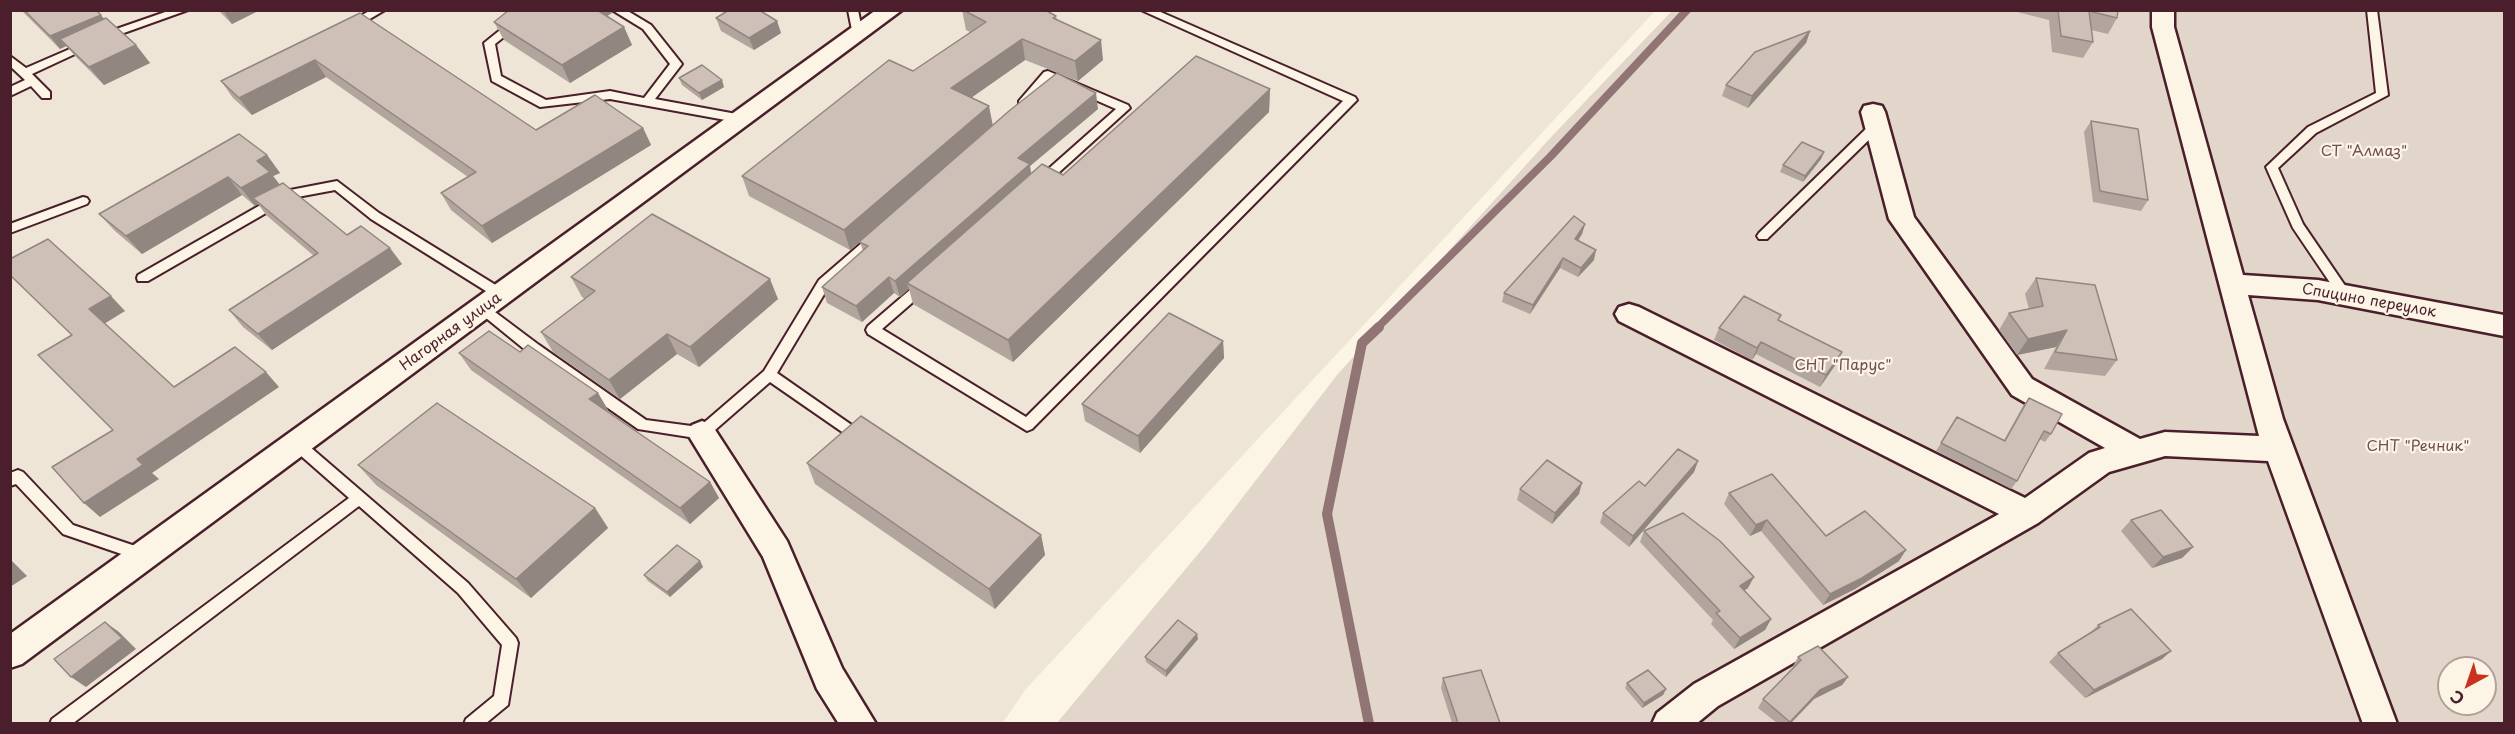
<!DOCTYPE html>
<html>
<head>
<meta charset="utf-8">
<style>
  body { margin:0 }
  #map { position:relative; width:2515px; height:734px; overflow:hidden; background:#fcf5e5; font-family:"Playpen Sans",sans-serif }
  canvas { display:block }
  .frame { position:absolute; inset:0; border:12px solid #4a1f2b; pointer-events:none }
  .north { position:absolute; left:2437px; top:656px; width:60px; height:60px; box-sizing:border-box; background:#fcf5e5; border:2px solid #b59f9b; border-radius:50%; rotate:220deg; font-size:16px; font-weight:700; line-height:24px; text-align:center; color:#4a1f2b }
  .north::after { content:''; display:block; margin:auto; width:21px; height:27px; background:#c8321e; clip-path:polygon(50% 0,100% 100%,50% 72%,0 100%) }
</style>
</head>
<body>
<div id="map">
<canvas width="2515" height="734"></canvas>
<div class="frame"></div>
<div class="north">С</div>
</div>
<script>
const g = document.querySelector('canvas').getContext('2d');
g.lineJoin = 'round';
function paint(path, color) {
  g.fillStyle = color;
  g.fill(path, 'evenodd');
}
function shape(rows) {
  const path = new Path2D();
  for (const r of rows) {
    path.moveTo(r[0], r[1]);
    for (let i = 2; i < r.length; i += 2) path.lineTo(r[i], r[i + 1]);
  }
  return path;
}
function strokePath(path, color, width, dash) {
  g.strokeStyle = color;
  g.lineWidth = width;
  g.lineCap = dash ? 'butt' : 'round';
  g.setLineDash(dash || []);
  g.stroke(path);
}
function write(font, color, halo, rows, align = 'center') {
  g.font = font + ' "Playpen Sans",sans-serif';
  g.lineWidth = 4.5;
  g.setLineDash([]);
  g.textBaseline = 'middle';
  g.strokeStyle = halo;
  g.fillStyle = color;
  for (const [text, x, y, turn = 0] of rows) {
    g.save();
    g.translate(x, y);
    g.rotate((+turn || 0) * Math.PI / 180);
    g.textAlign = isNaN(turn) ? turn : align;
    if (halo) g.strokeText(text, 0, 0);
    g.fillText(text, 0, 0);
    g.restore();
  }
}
const built = shape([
  [10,11,1655,11,1025,690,1002,724,11,723]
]);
const green = shape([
  [1672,11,2504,11,2504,723,1056,724,1209,541,1337,375,1552,136],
  [2449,668,2485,668,2485,704,2449,704]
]);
const streamFar1 = shape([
  [1377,328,1550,157,1687,10]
]);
const stream = shape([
  [1369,724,1327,514,1362,343,1379,327]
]);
const lane = shape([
  [171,10,188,10,107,39,99,39,98,37,99,35,171,10],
  [371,10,385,10,356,27,348,27,348,23,371,10],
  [525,10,538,10,495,44,501,76,546,100,610,91,644,98,670,64,643,29,612,10,626,10,651,25,682,64,655,99,742,115,748,119,742,123,610,99,540,107,492,81,484,43,525,10],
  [848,10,858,10,863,35,862,37,858,38,853,35,848,10],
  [1141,10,1156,10,1355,97,1357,100,1032,429,1027,431,868,334,866,330,868,326,918,283,928,283,929,286,928,289,882,329,1026,417,1343,101,1141,10],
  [2367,10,2377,10,2388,95,2316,133,2278,168,2303,224,2352,296,2346,301,2341,299,2293,228,2266,167,2308,127,2376,93,2367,10],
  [86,42,90,43,90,47,32,74,50,92,50,98,42,98,31,86,10,96,10,87,25,80,10,66,10,56,26,68,86,42],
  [1048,71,1128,105,1130,108,1045,185,1041,186,1035,182,1037,179,1116,109,1050,80,1027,107,1019,107,1019,101,1044,72,1048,71],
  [1876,122,1882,126,1880,129,1767,239,1759,239,1757,236,1759,233,1872,123,1876,122],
  [337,181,379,213,507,292,508,295,507,298,497,298,371,219,335,190,292,198,148,281,138,281,137,278,138,275,285,191,337,181],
  [83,197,87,198,89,201,87,204,10,233,10,224,83,197],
  [875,234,881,238,879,241,829,286,777,373,853,426,855,430,853,434,848,436,770,382,707,437,702,439,638,429,529,353,475,309,477,306,487,306,539,345,646,420,699,427,764,371,819,280,871,235,875,234],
  [297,438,302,440,468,583,516,638,518,643,508,705,485,724,464,724,466,719,494,696,502,645,458,593,359,506,72,724,50,724,52,719,349,498,292,448,290,444,292,440,297,438],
  [18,470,23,472,73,525,147,550,149,555,147,560,142,561,63,534,16,484,10,486,10,473,18,470]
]);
const street = shape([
  [876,10,902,10,22,664,10,668,10,634,876,10],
  [2152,10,2174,10,2174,27,2243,275,2318,280,2504,315,2504,336,2318,300,2248,295,2283,419,2397,724,2363,724,2268,461,2165,456,2109,472,2038,523,1718,706,1696,724,1652,724,1657,713,1694,684,1999,514,1619,321,1615,314,1619,307,1629,304,1639,307,2025,498,2089,453,2105,448,2012,395,1889,219,1861,112,1864,106,1873,104,1882,106,1885,112,1914,217,2032,379,2140,439,2165,432,2259,436,2152,27,2152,10],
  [702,421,712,425,787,541,842,668,876,724,839,724,817,689,763,557,687,433,692,425,702,421]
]);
const wall = shape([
  [21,10,96,10,104,19,136,45,150,63,104,85,75,56,66,46,60,49],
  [218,10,260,10,232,24],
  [962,10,1045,10,1056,16,1057,20,1103,60,1078,81,1025,60,971,98,993,126,1098,109,1030,166,1031,174,1063,175,1270,89,1269,112,1013,362,913,304,909,289,900,297,894,293,862,322,827,303,822,287,863,251,860,242,850,250,749,196,742,176,913,71,970,32,966,30],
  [2009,10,2118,10,2117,18,2108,34,2091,30,2093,42,2083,58,2052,52,2049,20],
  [360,13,536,130,643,128,651,145,492,243,451,210,441,193,468,177,326,77,252,115,233,98,221,81],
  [612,13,606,16,624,27,632,45,570,83,504,40,494,22],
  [716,18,777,21,781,33,754,50,721,31],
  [1810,31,1806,43,1748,108,1722,96,1726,85],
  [679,78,724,87,702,100,682,85],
  [2091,121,2148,200,2141,211,2093,202,2084,132],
  [1824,152,1821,159,1803,182,1780,172,1783,165],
  [267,155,280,173,273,176,280,185,347,235,402,264,272,350,243,327,229,310,314,256,266,215,258,204,255,206,242,195,142,254,115,231,99,214],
  [1585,224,1582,234,1578,241,1594,260,1578,277,1560,268,1530,314,1502,302,1504,293],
  [571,277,778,299,699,367,677,354,620,399,553,352,541,332,585,299,582,297],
  [2036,278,2117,360,2105,376,2044,369,2056,347,2017,355,1999,330,2009,313,2029,309,2025,294],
  [1779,321,1836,364,1820,387,1756,354,1752,360,1714,340,1719,328],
  [1223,341,1224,358,1140,453,1085,421,1082,404],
  [520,352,598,393,608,410,606,411,710,482,719,498,690,524,471,370,459,353],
  [2029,398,2051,434,2045,442,2039,439,2017,481,2011,489,1936,451,1952,425,2004,440,2023,406],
  [1698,461,1694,472,1629,547,1600,523,1603,513,1645,486],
  [807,463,1041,535,1045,555,995,609,815,484],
  [358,465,595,508,608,528,531,598,376,485],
  [1520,489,1579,494,1552,524,1517,500],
  [1729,493,1826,536,1899,561,1855,589,1823,605,1761,531,1750,536,1724,504],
  [2131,520,2193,547,2182,558,2152,568,2121,531],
  [1644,531,1748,588,1744,591,1771,619,1765,630,1734,649,1711,624,1713,620,1640,542],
  [700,561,703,567,670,597,648,581,644,575],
  [2098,625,2171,651,2162,659,2085,698,2049,662,2058,653,2089,634],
  [1198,639,1166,677,1146,662,1145,657],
  [1798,657,1848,677,1842,685,1814,699,1791,723,1777,723,1758,708,1763,699,1794,668,1793,666],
  [1443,678,1500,723,1452,723,1441,688],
  [1627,683,1666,689,1663,695,1642,708,1625,688]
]);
const shadedWall = shape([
  [223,10,260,10,232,24],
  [590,10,611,10,612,13,596,23],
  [101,15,111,28,60,39,66,46,60,49,50,36],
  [777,21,781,33,754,50,749,38],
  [624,27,632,45,570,83,562,65],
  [1810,31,1806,43,1748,108,1752,96],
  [1022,39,1025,60,955,109,951,88],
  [1101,40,1103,60,1078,81,1075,61],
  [136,45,150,63,104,85,89,67],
  [315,60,326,77,252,115,239,98],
  [722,80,724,87,702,100,699,93],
  [1270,89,1269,112,1013,362,1008,340],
  [1096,93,1098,109,1030,166,1032,180,907,283,909,289,900,297,895,281,1018,158],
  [989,106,993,126,850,250,844,230],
  [643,128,651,145,492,243,482,226],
  [1824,152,1821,159,1803,182,1805,176],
  [267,155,280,173,273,176,283,189,253,198,258,204,255,206,241,188,257,161],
  [228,177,242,195,142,254,126,236],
  [1585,224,1582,234,1572,249,1575,239],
  [390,248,402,264,272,350,258,334],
  [1596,250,1594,260,1578,277,1581,268],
  [1563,258,1560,268,1530,314,1533,305],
  [889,277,894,293,862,322,856,306],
  [770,279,778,299,699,367,690,347],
  [111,296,125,311,104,324,89,309],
  [2067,330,2056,347,2017,355,2028,339],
  [667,334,677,354,620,399,609,380],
  [1223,341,1224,358,1140,453,1138,436],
  [1761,342,1756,354,1752,360,1757,348],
  [1842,352,1836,364,1820,387,1826,375],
  [266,372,279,387,152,473,159,479,100,517,84,503,137,459],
  [598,393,608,410,600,416,589,399],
  [1698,461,1694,472,1629,547,1633,536],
  [710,482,719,498,690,524,680,508],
  [1582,483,1579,494,1552,524,1555,513],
  [595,508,608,528,531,598,516,579],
  [1767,520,1761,531,1750,536,1756,525],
  [1041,535,1045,555,995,609,989,589],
  [2193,547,2182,558,2152,568,2163,557],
  [1906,550,1899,561,1855,589,1823,605,1830,594],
  [10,559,27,576,10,587],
  [700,561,703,567,670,597,667,592],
  [1754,577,1748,588,1734,597,1740,586],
  [1771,619,1765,630,1734,649,1740,638],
  [105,622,119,632,136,649,86,687,71,677],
  [1197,634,1198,639,1166,677,1166,671],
  [2171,651,2162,659,2085,698,2094,690],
  [1848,677,1842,685,1814,699,1791,723,1789,723,1820,690],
  [1666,689,1663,695,1642,708,1644,703]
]);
const building = shape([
  [24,10,96,10,101,15,50,36,24,10],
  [509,10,597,10,624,27,562,65,494,22,509,10],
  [729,10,759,10,777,21,749,38,716,18,729,10],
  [963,10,1045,10,1056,16,1053,18,1101,40,1075,61,1022,39,951,88,989,106,844,230,742,176,889,60,913,71,986,22,963,10],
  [2058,10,2118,10,2117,18,2089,11,2093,42,2061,36,2058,10],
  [360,13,536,130,595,95,643,128,482,226,441,193,476,172,315,60,239,98,221,81,360,13],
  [106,18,136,45,89,67,60,39,106,18],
  [1810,31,1752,96,1726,85,1755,52,1810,31],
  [1196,56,1270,89,1008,340,907,283,1042,164,1063,175,1196,56],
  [702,65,722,80,699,93,679,78,702,65],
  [1057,73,1096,93,1018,158,1030,164,895,281,889,277,856,306,822,287,868,246,859,242,1009,111,1057,73],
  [2091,121,2138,129,2148,200,2100,191,2091,121],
  [239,134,267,155,257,161,270,172,241,188,228,177,126,236,99,214,239,134],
  [1802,142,1824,152,1805,176,1783,165,1802,142],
  [283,183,347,235,361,226,390,248,258,334,229,310,318,253,253,198,283,183],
  [652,214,770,279,690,347,667,334,609,380,541,332,595,291,571,277,652,214],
  [1574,216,1585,224,1575,239,1596,250,1581,268,1563,258,1533,305,1504,293,1574,216],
  [48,239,111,296,89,309,174,387,235,347,266,372,137,459,143,465,84,503,52,467,113,430,38,355,72,335,10,275,10,259,48,239],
  [2036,278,2095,285,2117,360,2055,352,2067,330,2028,339,2009,313,2043,306,2036,278],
  [1744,296,1781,315,1778,320,1842,352,1826,375,1761,342,1757,348,1719,328,1744,296],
  [1169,313,1223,341,1138,436,1082,404,1169,313],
  [489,331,520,352,528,345,598,393,589,399,710,482,680,508,459,353,489,331],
  [2029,398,2062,414,2051,434,2044,431,2017,481,1941,443,1957,417,2005,441,2029,398],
  [437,403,595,508,516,579,358,465,437,403],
  [861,416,1041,535,989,589,807,463,861,416],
  [1678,449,1698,461,1633,536,1603,513,1639,481,1645,486,1678,449],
  [1547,460,1582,483,1555,513,1520,489,1547,460],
  [1772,474,1826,536,1865,511,1906,550,1862,578,1830,594,1767,520,1756,525,1729,493,1772,474],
  [2161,510,2193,547,2163,557,2131,520,2161,510],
  [1683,513,1720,541,1754,577,1740,586,1771,619,1740,638,1716,613,1720,611,1644,531,1683,513],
  [677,545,700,561,667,592,644,575,677,545],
  [2131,609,2171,651,2094,690,2058,653,2100,627,2098,625,2131,609],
  [1178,620,1197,634,1166,671,1145,657,1178,620],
  [105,622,122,638,71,677,54,659,105,622],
  [1818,646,1848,677,1820,690,1790,722,1763,699,1801,660,1798,657,1818,646],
  [1481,670,1500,723,1458,723,1443,678,1481,670],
  [1648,670,1666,689,1644,703,1627,683,1648,670]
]);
const parkNames = [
  ["СТ \"Алмаз\"",2364,152],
  ["СНТ \"Парус\"",1843,366],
  ["СНТ \"Речник\"",2418,447]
];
const streetNames = [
  ["Спицино переулок",2369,301,10],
  ["Нагорная улица",451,332,-36]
];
paint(built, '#eee5d7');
paint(green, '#e2d5ca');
strokePath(streamFar1, '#917474', 8);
strokePath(stream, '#917474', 10);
strokePath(lane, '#4a1f2b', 4);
strokePath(street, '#4a1f2b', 5);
paint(lane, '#fcf5e5');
paint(street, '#fcf5e5');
paint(wall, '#b2a59d');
paint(shadedWall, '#918680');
paint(building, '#cfc0b7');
strokePath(building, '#918680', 1.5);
write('15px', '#704c53', '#fcf5e5', parkNames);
write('15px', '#4a1f2b', '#fcf5e5', streetNames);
</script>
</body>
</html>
